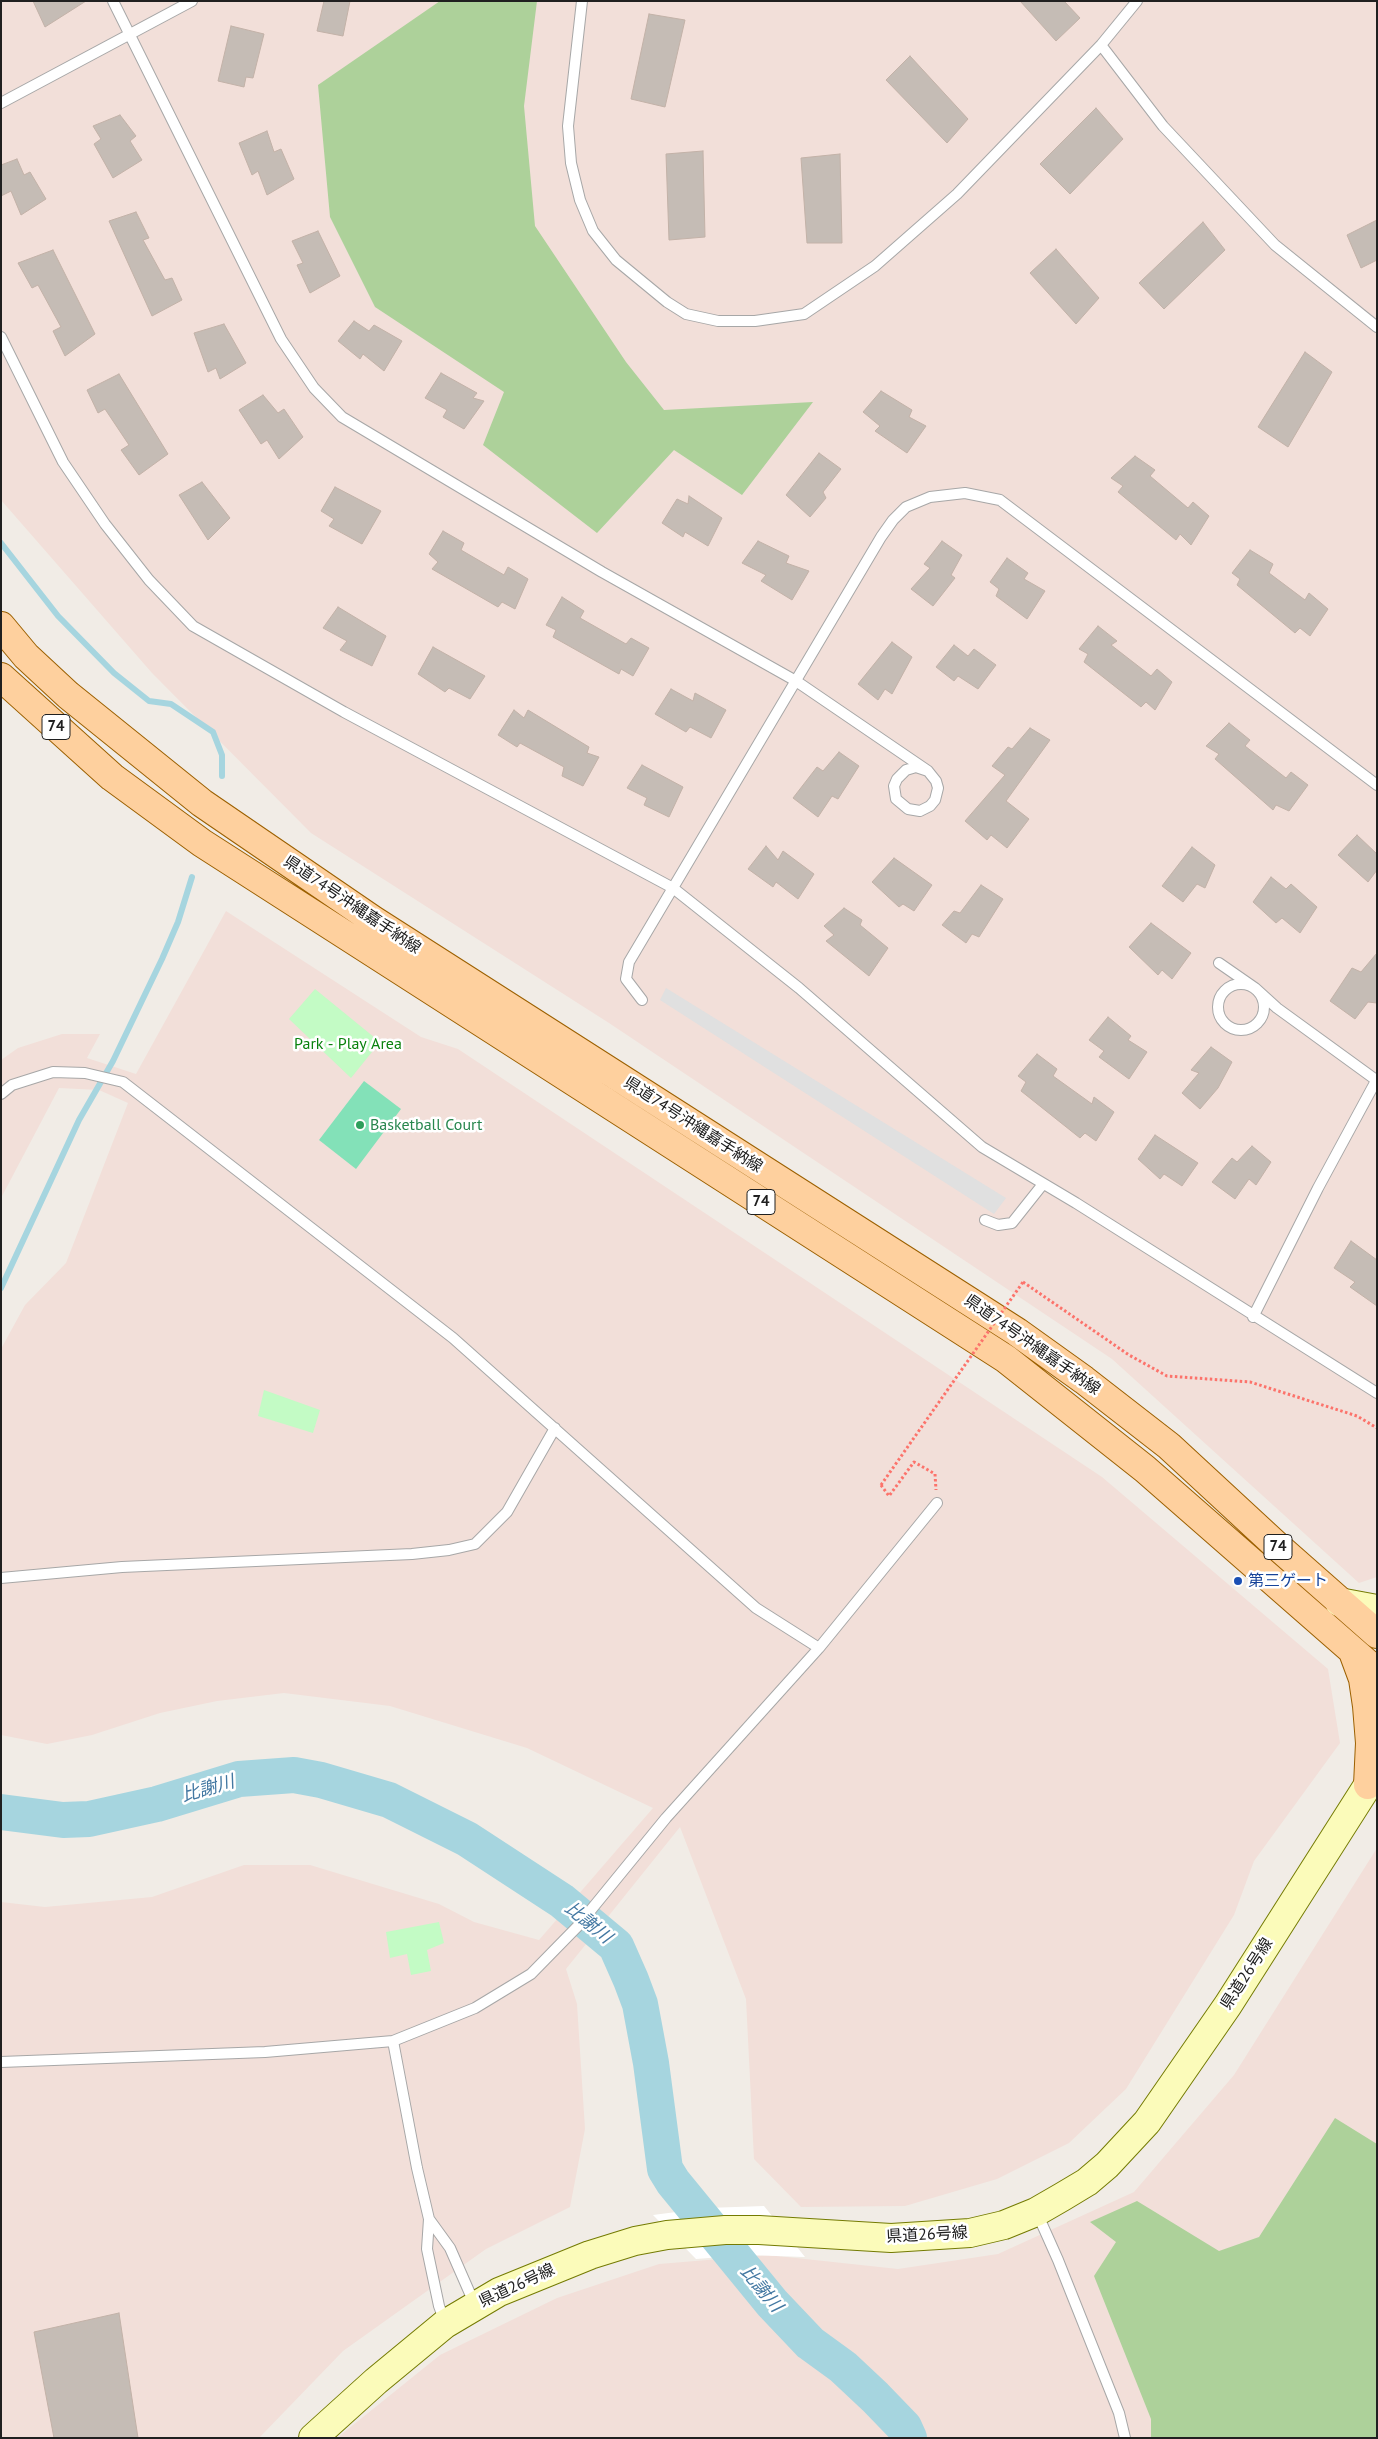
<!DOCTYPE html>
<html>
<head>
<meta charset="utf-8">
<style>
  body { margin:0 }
  #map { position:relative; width:1378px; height:2439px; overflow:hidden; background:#f1ece6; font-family:"PT Sans",sans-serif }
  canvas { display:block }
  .frame { position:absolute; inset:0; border:2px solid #202020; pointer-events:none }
</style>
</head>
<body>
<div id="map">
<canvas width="1378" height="2439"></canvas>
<div class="frame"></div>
</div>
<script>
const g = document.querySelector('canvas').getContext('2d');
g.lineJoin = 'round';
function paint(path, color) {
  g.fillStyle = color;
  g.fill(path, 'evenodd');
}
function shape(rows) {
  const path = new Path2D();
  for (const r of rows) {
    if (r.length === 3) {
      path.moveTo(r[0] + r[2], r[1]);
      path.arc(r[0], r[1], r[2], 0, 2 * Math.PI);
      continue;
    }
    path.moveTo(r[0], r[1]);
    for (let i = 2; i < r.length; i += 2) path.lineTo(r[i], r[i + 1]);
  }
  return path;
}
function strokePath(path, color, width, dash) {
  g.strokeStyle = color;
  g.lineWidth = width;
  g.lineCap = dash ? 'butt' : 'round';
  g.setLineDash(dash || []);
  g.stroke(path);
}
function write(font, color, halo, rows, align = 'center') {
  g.font = font + ' "PT Sans","Noto Sans JP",sans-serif';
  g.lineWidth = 5;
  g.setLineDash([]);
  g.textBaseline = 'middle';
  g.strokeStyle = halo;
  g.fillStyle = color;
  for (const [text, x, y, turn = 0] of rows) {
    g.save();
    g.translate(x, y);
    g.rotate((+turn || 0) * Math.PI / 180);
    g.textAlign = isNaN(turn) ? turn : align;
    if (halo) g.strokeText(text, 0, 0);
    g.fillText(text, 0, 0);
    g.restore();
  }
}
const military = shape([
  [1,1,1377,1,1377,1577,1359,1583,1112,1359,609,1023,311,833,152,673,1,500],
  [226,911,421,1037,458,1049,1102,1477,1328,1669,1340,1743,1254,1861,1234,1915,1126,2089,1069,2143,997,2179,905,2206,801,2207,754,2159,746,1999,680,1827,566,1969,577,2004,585,2129,570,2207,486,2249,343,2351,259,2438,1,2438,1,1902,45,1907,152,1897,244,1865,310,1865,439,1904,474,1922,539,1940,653,1808,527,1748,390,1706,284,1693,217,1701,160,1713,92,1735,47,1744,1,1735,1,1349,25,1305,66,1263,128,1103,99,1090,59,1088,1,1198,1,1060,18,1048,62,1034,100,1034,87,1058,136,1074],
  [1377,1848,1377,2438,337,2438,440,2355,557,2298,659,2264,768,2255,898,2269,998,2254,1134,2192,1234,2075]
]);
const forest = shape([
  [440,1,537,1,524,106,535,226,626,362,664,410,813,402,742,495,674,450,597,533,483,445,504,392,375,307,330,217,318,85],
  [1335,2118,1377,2144,1377,2438,1151,2438,1151,2419,1094,2276,1116,2242,1090,2222,1137,2201,1219,2251,1259,2237]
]);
const park = shape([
  [315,989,380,1042,351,1078,289,1019],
  [264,1390,320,1410,313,1433,258,1416],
  [439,1922,444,1943,427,1950,431,1971,411,1975,407,1954,390,1958,386,1932]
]);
const pitch = shape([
  [364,1081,401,1109,356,1169,319,1140]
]);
const parking = shape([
  [666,988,1006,1198,994,1214,660,1000]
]);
const pier = shape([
  [764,2206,805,2257,747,2255,696,2259,653,2215,707,2208]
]);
const stream = shape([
  [1,543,58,616,114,673,149,701,171,704,213,732,222,755,222,776],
  [1,1288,79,1120,113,1061,162,959,178,922,192,877]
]);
const river = shape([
  [1,1812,63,1820,89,1819,157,1804,239,1779,294,1775,321,1780,389,1800,467,1839,562,1901,616,1946,631,1980,640,2004,651,2063,665,2169,673,2182,772,2303,810,2343,843,2367,875,2397,904,2427,909,2438]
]);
const building = shape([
  [33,1,86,1,45,27,33,1],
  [324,1,350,1,343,36,317,31,324,1],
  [1020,1,1064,1,1080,18,1056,41,1020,1],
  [649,14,685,20,665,107,631,99,649,14],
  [231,26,264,34,253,78,246,77,244,87,218,81,231,26],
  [910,56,968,119,947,143,886,80,910,56],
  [1096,108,1123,139,1070,194,1040,164,1096,108],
  [120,115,136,136,130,141,142,160,113,178,94,144,101,139,93,126,120,115],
  [267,131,274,152,281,149,294,179,267,195,258,171,252,175,239,143,267,131],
  [703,151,705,237,669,240,666,154,703,151],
  [840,154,842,243,807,243,801,158,840,154],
  [17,159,24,175,30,172,46,199,21,215,11,191,1,196,1,165,17,159],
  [136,212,149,238,143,240,165,280,172,278,182,300,152,316,109,221,136,212],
  [1377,220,1377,260,1361,268,1347,235,1377,220],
  [1203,222,1225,250,1164,309,1139,283,1203,222],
  [318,231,340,276,310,293,297,265,303,263,292,241,318,231],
  [1056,249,1099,298,1076,324,1030,273,1056,249],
  [53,250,95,334,65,356,53,331,61,327,38,285,32,288,18,263,53,250],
  [354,321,369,331,374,325,402,341,384,371,363,354,360,359,338,341,354,321],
  [224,324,246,363,220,379,216,368,208,372,194,333,224,324],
  [1305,352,1332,372,1288,447,1258,427,1305,352],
  [441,373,477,393,473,398,484,401,464,429,443,417,447,410,425,398,441,373],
  [119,374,168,454,139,475,121,450,129,445,105,409,98,413,87,390,119,374],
  [881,391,912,410,909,417,926,426,907,453,875,431,880,426,863,412,881,391],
  [263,395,278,413,284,409,303,437,279,459,267,440,261,444,239,410,263,395],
  [819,453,841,469,823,492,826,498,810,517,786,495,819,453],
  [1135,456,1155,470,1150,476,1188,508,1193,502,1209,516,1191,545,1180,534,1176,540,1118,492,1123,486,1111,478,1135,456],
  [202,482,230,518,208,540,179,495,202,482],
  [335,487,381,511,362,544,329,526,334,519,321,511,335,487],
  [689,496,722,518,708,546,685,532,683,537,662,523,677,499,688,504,689,496],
  [443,531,464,543,461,550,504,575,508,567,528,579,515,609,502,602,498,607,432,569,438,562,429,554,443,531],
  [758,541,789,556,786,563,809,571,792,600,761,581,766,575,742,563,758,541],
  [942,541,962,555,951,575,955,578,933,606,911,589,930,568,924,564,942,541],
  [1250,550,1273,564,1269,573,1305,600,1309,593,1328,609,1310,636,1300,628,1295,633,1237,585,1240,579,1232,573,1250,550],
  [1007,558,1028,573,1024,579,1045,591,1027,619,996,596,999,589,990,582,1007,558],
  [562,597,584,611,580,618,626,644,631,638,649,648,633,676,621,669,619,674,553,637,556,630,546,625,562,597],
  [338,607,386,636,372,666,340,650,347,641,323,628,338,607],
  [1098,626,1117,641,1111,645,1151,676,1157,669,1172,682,1155,710,1146,702,1141,707,1084,662,1088,654,1079,649,1098,626],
  [892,642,912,657,892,694,885,689,878,700,858,684,892,642],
  [954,645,968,656,974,649,996,665,978,689,958,676,954,681,936,667,954,645],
  [433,647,485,676,470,699,449,688,445,692,418,674,433,647],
  [671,689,693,701,695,693,726,710,711,738,690,727,686,732,655,714,671,689],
  [514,710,524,718,528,710,589,747,587,753,599,757,583,786,562,776,564,767,520,743,517,747,498,735,514,710],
  [1229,723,1250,740,1245,746,1286,778,1291,772,1308,785,1289,811,1276,805,1273,810,1215,759,1219,754,1206,746,1229,723],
  [1030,728,1050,740,1006,801,1029,819,1007,848,991,835,987,840,965,821,1005,775,992,766,1008,747,1012,749,1030,728],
  [839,752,859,766,838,799,832,796,818,817,793,798,817,767,823,771,839,752],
  [642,765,683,787,669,817,644,805,647,798,627,788,642,765],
  [1357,835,1377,854,1377,870,1368,882,1338,855,1357,835],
  [766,846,778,860,783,851,814,874,798,899,776,882,773,887,748,869,766,846],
  [1192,847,1215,865,1205,888,1197,884,1183,902,1162,886,1192,847],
  [894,858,932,885,914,911,903,904,899,907,872,882,894,858],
  [1271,877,1286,889,1291,884,1317,907,1300,933,1282,918,1276,923,1253,902,1271,877],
  [981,885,1003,899,979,937,972,934,966,943,942,925,954,911,960,913,981,885],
  [844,908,862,920,860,925,888,948,869,976,826,941,834,935,824,926,844,908],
  [1151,923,1191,953,1172,979,1162,970,1158,975,1129,947,1151,923],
  [1377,953,1377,1003,1368,1002,1355,1019,1330,1001,1352,968,1361,972,1377,953],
  [1108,1017,1131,1036,1128,1040,1147,1052,1129,1079,1099,1057,1104,1051,1089,1040,1108,1017],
  [1211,1047,1232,1062,1218,1088,1200,1109,1182,1093,1199,1073,1191,1070,1211,1047],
  [1037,1054,1057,1069,1053,1076,1092,1104,1094,1097,1114,1112,1096,1141,1085,1133,1080,1138,1021,1091,1026,1082,1018,1076,1037,1054],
  [1155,1135,1198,1163,1182,1186,1164,1174,1160,1179,1138,1159,1155,1135],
  [1252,1146,1271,1162,1256,1185,1249,1179,1235,1199,1212,1182,1232,1158,1237,1162,1252,1146],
  [1351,1241,1377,1260,1377,1306,1350,1287,1355,1282,1334,1268,1351,1241],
  [119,2313,138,2438,54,2438,34,2332,119,2313]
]);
const path = shape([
  [1023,1282,1129,1355,1167,1376,1250,1382,1357,1416,1377,1428],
  [881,1485,889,1496,914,1462,935,1474,936,1490]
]);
const lane = shape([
  [113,1,281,339,314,388,342,417,602,572,796,681,928,771,936,781,938,788,935,800,930,806,920,811,908,809,896,799,894,786,897,779,906,770,916,767,928,771],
  [582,1,568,126,571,163,580,200,593,231,616,260,667,302,686,314,718,321,755,321,804,314,875,266,957,194,1101,45,1137,1],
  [1101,45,1163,126,1275,245,1377,327],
  [1,103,192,1],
  [1,337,63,462,105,524,149,580,193,626,344,712,673,888,799,988,982,1147,1076,1203,1377,1393],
  [1219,963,1255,988,1277,1008,1376,1080],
  [1241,1007,23],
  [642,1000,626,979,629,962,881,537,893,520,906,507,930,497,965,493,1000,500,1377,785],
  [1,1094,12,1085,53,1072,85,1073,123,1082,453,1338,756,1608,819,1648],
  [985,1220,998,1225,1012,1223,1043,1184],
  [1253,1317,1318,1188,1377,1079],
  [1,1578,122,1567,412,1554,449,1550,475,1544,507,1512,555,1428],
  [393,2041,417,2168,429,2219,427,2249,439,2306,445,2322],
  [1,2062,265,2052,393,2041,475,2008,531,1974,577,1927,666,1818,819,1648,937,1503],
  [1037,2213,1058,2260,1119,2413,1125,2438],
  [429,2219,450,2248,475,2305]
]);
const secondary = shape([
  [1339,1602,1377,1609],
  [313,2438,376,2381,445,2324,499,2292,590,2255,635,2241,667,2235,725,2230,759,2230,891,2238,970,2233,1004,2225,1036,2212,1062,2197,1087,2182,1107,2165,1147,2122,1228,2005,1377,1771]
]);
const primary = shape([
  [1,626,26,656,68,695,202,803,373,920,1017,1332,1084,1380,1169,1446,1276,1545,1377,1634],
  [1,677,112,777,202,843,1006,1359,1145,1469,1377,1672],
  [1353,1652,1363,1679,1367,1706,1370,1743,1368,1785]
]);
const pathBridge = shape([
  [881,1485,1023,1282]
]);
const markers = [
  [360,1125,5,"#2e9e5b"],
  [1238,1581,5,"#1a4fb4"]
];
const shields = [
  [56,727,28],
  [761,1202,28],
  [1278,1547,28]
];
const shieldNames = [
  ["74",56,727],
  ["74",761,1202],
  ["74",1278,1547]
];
const streetNames = [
  ["県道74号沖縄嘉手納線",352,905,34],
  ["県道74号沖縄嘉手納線",693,1125,33],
  ["県道74号沖縄嘉手納線",1032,1345,35],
  ["県道26号線",1247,1974,-57],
  ["県道26号線",927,2235,-3],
  ["県道26号線",517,2286,-25]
];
const parkNames = [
  ["Park - Play Area",348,1044]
];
const leisureNames = [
  ["Basketball Court",370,1125]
];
const transitNames = [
  ["第三ゲート",1248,1581]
];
const waterNames = [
  ["比謝川",208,1789,-16],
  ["比謝川",588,1923,39],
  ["比謝川",761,2289,50]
];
paint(military, '#f2dfd9');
paint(forest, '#add19a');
paint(park, '#c3fbc5');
paint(pitch, '#83e1b8');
paint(parking, '#e0e0e0');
paint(pier, '#fff');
strokePath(stream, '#a6d5df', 6);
strokePath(river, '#a6d5df', 36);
paint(building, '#c5bcb5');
strokePath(building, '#c3b2a8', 1);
strokePath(lane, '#a7a7a7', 12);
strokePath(secondary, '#747b03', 30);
strokePath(primary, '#9c6000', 30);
strokePath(path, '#fc736b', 3, [2.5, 2.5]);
strokePath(lane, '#fff', 10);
strokePath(secondary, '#fbfbba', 28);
strokePath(primary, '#fed09e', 28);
strokePath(pathBridge, '#fc736b', 3, [2.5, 2.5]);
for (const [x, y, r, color] of markers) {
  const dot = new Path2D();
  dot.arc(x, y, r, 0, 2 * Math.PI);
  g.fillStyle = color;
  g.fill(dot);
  strokePath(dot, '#fff', 2);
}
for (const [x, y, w] of shields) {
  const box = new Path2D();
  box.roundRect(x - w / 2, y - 12.5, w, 25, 4);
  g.fillStyle = '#fff';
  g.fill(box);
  strokePath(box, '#202020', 1);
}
write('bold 15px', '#202020', null, shieldNames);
write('16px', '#202020', '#fff', streetNames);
write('16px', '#0a820e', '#fff', parkNames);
write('16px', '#27864d', '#fff', leisureNames, 'left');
write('16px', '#164399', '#fff', transitNames, 'left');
write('italic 18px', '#4378a2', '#fff', waterNames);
</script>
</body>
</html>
